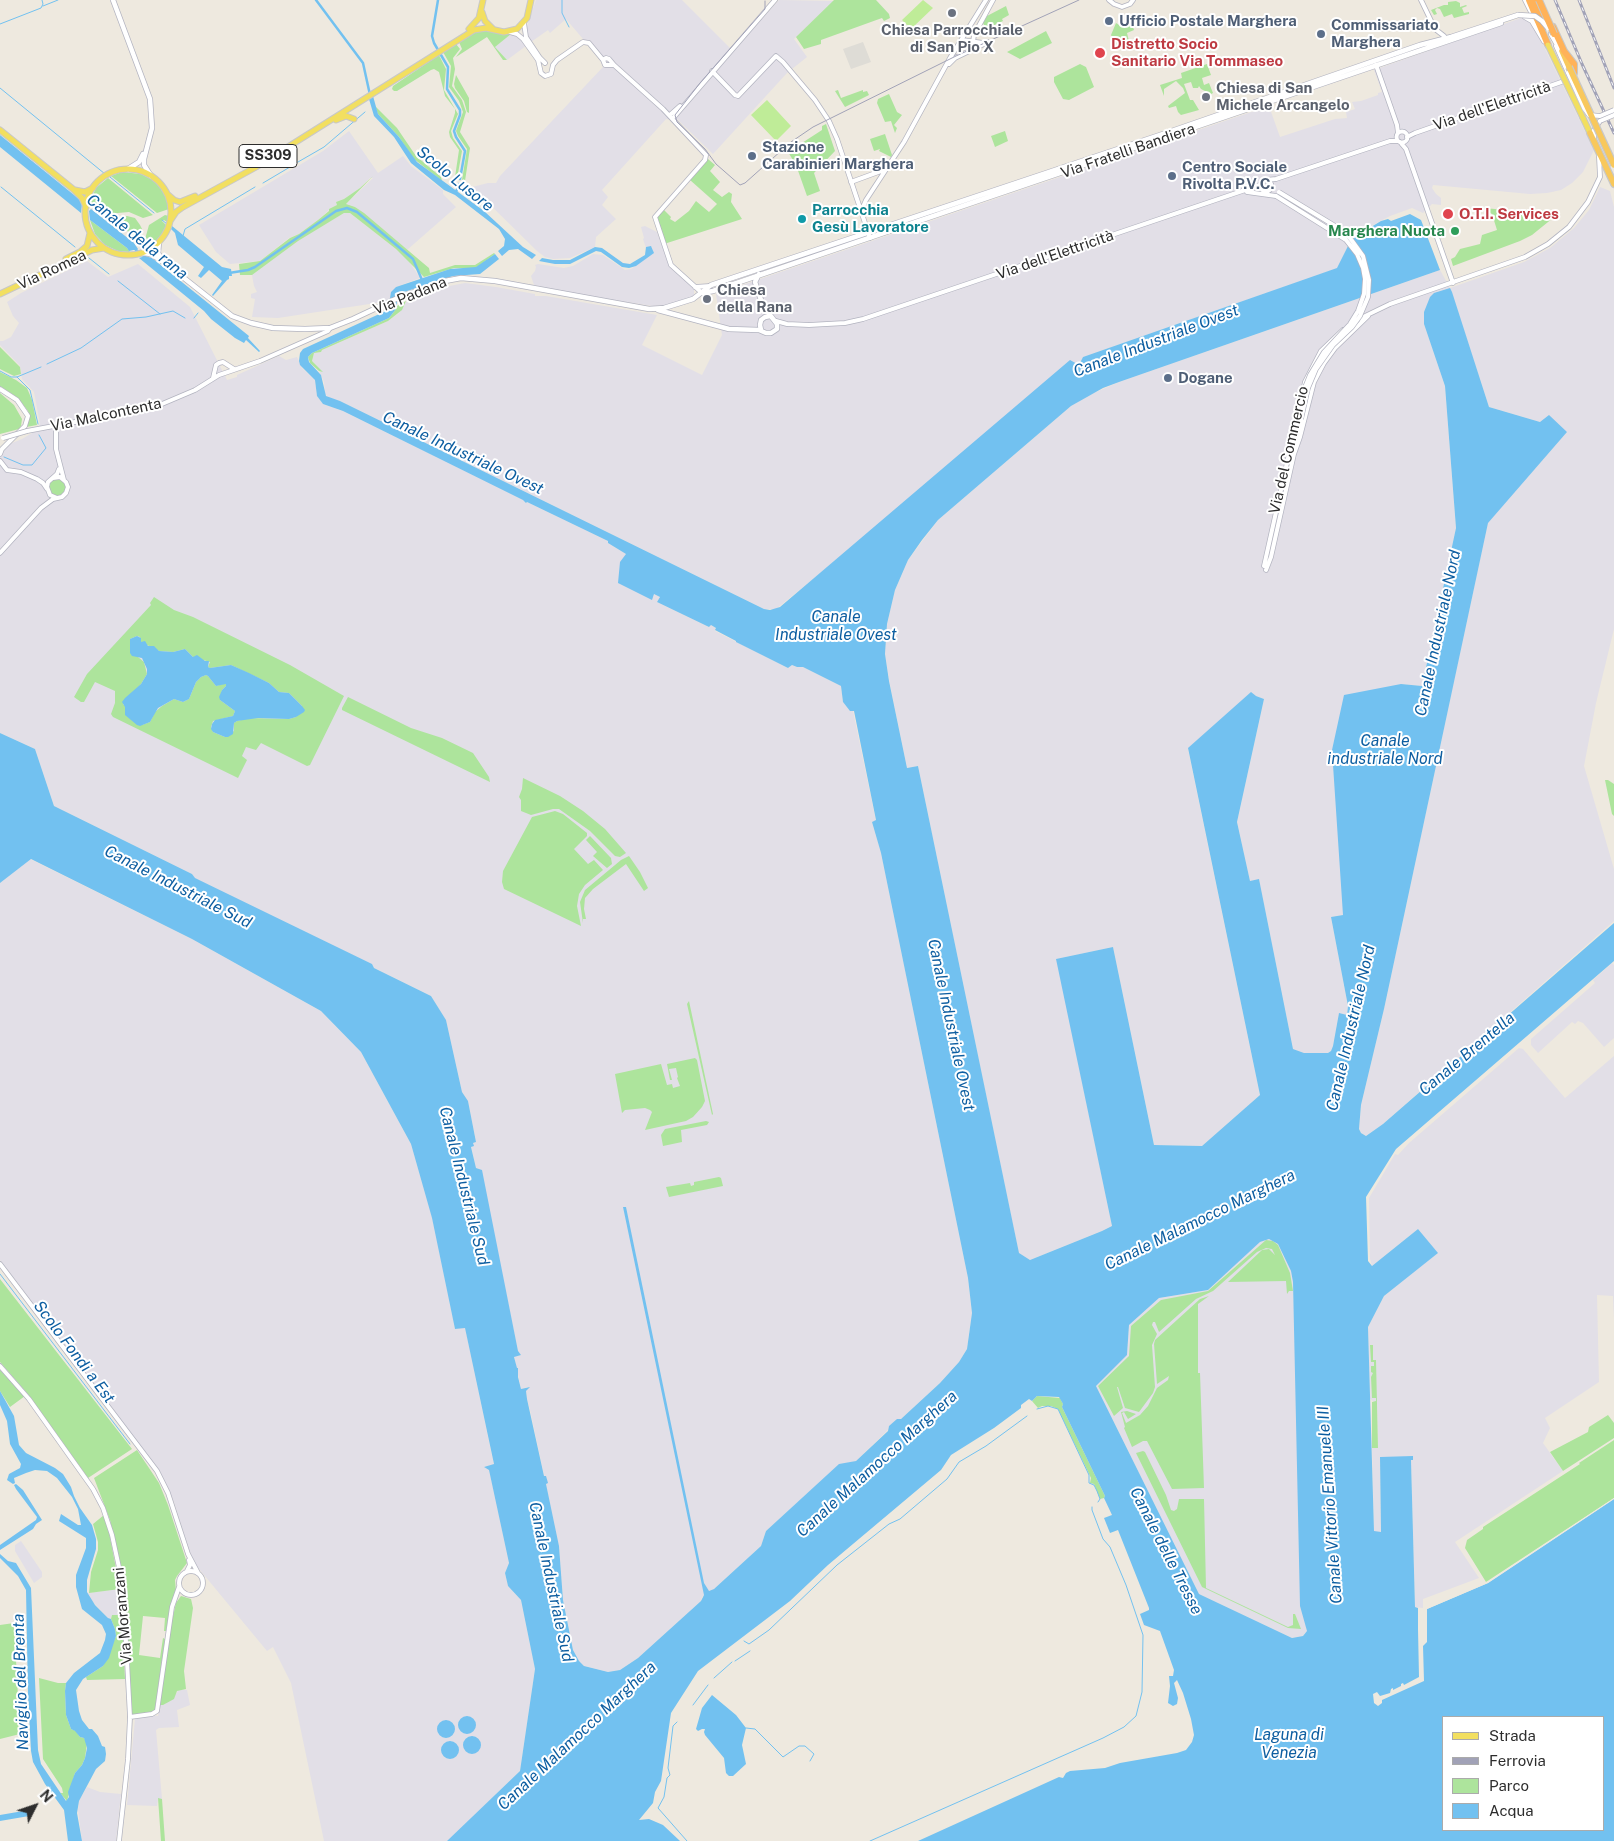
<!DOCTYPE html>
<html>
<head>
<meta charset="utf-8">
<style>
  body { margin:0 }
  #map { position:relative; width:1614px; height:1841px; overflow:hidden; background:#eee9df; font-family:"Public Sans",sans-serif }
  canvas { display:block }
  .legend { position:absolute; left:1442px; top:1716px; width:162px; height:115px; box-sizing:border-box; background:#fff; border:1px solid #ababab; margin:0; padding:6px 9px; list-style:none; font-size:15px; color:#2d2d2d }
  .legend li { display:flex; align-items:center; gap:10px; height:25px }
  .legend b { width:25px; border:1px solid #ababab }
  .north { position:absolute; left:10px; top:1781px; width:50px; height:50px; -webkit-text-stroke:4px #fff; paint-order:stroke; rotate:49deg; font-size:14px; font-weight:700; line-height:20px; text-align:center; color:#2d2d2d }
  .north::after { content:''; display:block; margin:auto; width:18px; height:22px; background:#2d2d2d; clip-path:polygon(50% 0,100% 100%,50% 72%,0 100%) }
</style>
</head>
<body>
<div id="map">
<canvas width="1614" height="1841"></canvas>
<ul class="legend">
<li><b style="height:6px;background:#f2df60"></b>Strada</li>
<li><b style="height:6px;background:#a1a2b7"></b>Ferrovia</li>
<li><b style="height:14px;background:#ade49c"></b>Parco</li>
<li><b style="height:14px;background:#72c1f0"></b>Acqua</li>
</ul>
<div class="north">N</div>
</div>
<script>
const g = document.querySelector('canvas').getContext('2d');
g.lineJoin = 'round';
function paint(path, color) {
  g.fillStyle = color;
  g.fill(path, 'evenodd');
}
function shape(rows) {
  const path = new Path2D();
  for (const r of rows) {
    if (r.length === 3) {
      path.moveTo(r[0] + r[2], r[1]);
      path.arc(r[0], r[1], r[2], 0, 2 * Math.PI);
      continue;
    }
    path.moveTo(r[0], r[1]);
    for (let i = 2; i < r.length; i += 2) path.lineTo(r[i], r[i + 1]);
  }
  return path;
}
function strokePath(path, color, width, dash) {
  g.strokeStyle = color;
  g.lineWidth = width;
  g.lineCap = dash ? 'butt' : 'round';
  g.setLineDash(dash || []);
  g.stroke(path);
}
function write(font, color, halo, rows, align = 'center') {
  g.font = font + ' "Public Sans",sans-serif';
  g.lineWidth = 4;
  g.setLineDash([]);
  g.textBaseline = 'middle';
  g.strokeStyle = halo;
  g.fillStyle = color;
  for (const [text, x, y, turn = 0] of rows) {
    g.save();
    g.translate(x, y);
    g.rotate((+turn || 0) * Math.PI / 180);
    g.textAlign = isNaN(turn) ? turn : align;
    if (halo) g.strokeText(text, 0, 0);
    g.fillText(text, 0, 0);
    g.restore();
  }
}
const industrial = shape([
  [536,0,682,0,733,51,779,0,834,1,794,39,807,57,787,73,713,154,677,119,671,120,666,119,602,190,608,197,602,205,616,219,596,237,595,247,570,258,553,259,545,257,537,251,472,187,488,183,496,183,500,176,603,67,600,59,566,19,550,33,548,30,531,42,526,29],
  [1521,18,1532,22,1594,150,1583,172,1572,183,1561,190,1547,193,1530,194,1433,185,1432,188,1436,194,1441,198,1441,205,1432,204,1423,213,1412,208,1390,216,1371,226,1356,236,1349,244,1338,268,1083,357,1079,365,776,609,764,609,340,401,329,398,325,394,324,382,319,371,322,372,312,361,314,353,321,352,322,350,388,321,399,313,407,301,444,287,465,283,496,287,535,294,535,296,546,296,657,315,642,345,702,375,722,335,716,294,1269,106,1280,137,1335,119,1347,118,1346,112,1355,109,1352,102,1361,101,1378,95,1378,93,1382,92,1374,70],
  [511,34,521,39,526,46,507,60,495,47],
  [349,131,378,173,403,156,411,166,443,190,443,194,456,207,407,250,355,207,346,204,373,178,370,178,360,188,344,199,336,202,337,205,329,209,329,210,318,220,299,234,289,238,260,261,230,264,216,252,199,225,323,151],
  [1600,187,1610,191,1614,207,1614,629,1596,703,1584,766,1614,869,1614,921,1383,1124,1366,1136,1361,1133,1359,1129,1361,1105,1384,1009,1488,522,1567,432,1540,422,1489,407,1451,291,1424,312,1424,324,1445,386,1456,528,1422,686,1401,684,1343,915,1331,917,1348,1006,1347,1015,1339,1014,1333,1046,1331,1051,1328,1053,1304,1053,1293,1049,1259,880,1250,881,1237,822,1264,699,1256,696,1188,749,1260,1095,1202,1146,1154,1145,1113,947,1057,959,1112,1226,1102,1231,1030,1260,1019,1254,918,766,907,768,889,680,885,654,887,624,895,590,908,560,938,520,1071,406,1087,396,1119,382,1440,270,1450,288,1524,262,1550,248,1574,228,1589,210],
  [344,213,350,213,396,249,408,260,420,278,396,287,389,301,278,318,252,317,255,299,251,298,251,294,257,292,254,286,252,275,297,241],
  [645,226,657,232,671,268,694,288,694,295,690,298,666,305,653,306,579,295,534,285,531,276,535,271,536,267,535,265,538,264,564,268,573,266,593,254,603,255,625,270,631,269,653,253,652,247,646,248,643,239,644,238,641,227],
  [87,261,108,277,138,264,190,307,227,380,237,377,237,375,279,356,286,360,297,357,302,368,315,380,317,396,323,404,343,411,524,500,526,503,527,502,608,541,608,543,626,554,652,599,654,594,660,597,657,602,709,627,711,625,716,628,715,631,788,668,792,665,797,667,803,667,841,686,843,702,849,709,853,711,876,821,872,822,881,853,968,1278,972,1313,967,1349,959,1362,940,1383,901,1419,889,1426,888,1430,856,1461,839,1465,766,1531,761,1546,714,1589,709,1591,702,1597,701,1601,638,1658,620,1670,608,1672,584,1666,579,1662,573,1650,563,1600,559,1546,530,1410,527,1399,526,1391,528,1387,521,1389,514,1356,521,1355,518,1352,481,1170,476,1168,471,1146,473,1143,476,1142,468,1101,462,1092,446,1020,431,996,374,968,371,964,194,878,192,874,54,806,35,749,0,733,0,448,22,439,37,430,40,424,34,392,22,379,20,366,0,345,0,341,3,341,11,337,19,323,13,316,7,302,21,293],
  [30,859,192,939,321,1011,361,1052,411,1144,432,1217,455,1329,465,1327,494,1465,484,1467,489,1469,509,1563,505,1573,508,1586,521,1600,535,1669,520,1771,448,1841,324,1841,291,1683,273,1647,267,1651,195,1564,190,1554,174,1502,160,1472,0,1260,0,883],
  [1612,963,1614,965,1614,1038,1604,1047,1583,1023,1578,1021,1575,1024,1572,1022,1538,1053,1531,1045,1531,1039,1595,983,1593,980],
  [1519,1048,1523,1049,1565,1098,1614,1056,1614,1319,1613,1296,1597,1295,1599,1382,1545,1418,1550,1428,1543,1443,1563,1471,1455,1542,1479,1578,1423,1599,1423,1608,1415,1607,1411,1460,1380,1457,1381,1532,1374,1532,1372,1448,1378,1448,1377,1404,1370,1399,1368,1327,1384,1296,1437,1253,1418,1229,1372,1266,1370,1259,1369,1198,1395,1154,1398,1155,1409,1143],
  [1269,1239,1278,1244,1291,1271,1293,1282,1307,1631,1303,1636,1292,1638,1199,1594,1096,1386,1127,1355,1129,1325,1159,1298,1208,1290,1260,1242],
  [21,1541,42,1572,42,1577,34,1583,15,1551,15,1545],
  [120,1589,122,1615,112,1615,111,1619,108,1618,92,1601,88,1593],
  [179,1689,187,1690,190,1705,177,1710,179,1727,159,1728,156,1730,162,1799,158,1799,157,1806,127,1805,135,1719,152,1715,158,1716,160,1705,163,1705,174,1697],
  [87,1787,100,1792,121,1794,116,1841,82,1841,78,1810,79,1801]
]);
const green = shape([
  [834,0,876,0,889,14,890,18,884,21,882,18,821,40,821,44,804,49,796,37],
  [1456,1,1460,3,1460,7,1466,5,1467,6,1462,8,1464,13,1469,12,1469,14,1454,18,1452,14,1444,17,1440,9,1437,8,1435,10,1437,14,1434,15,1431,10,1444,5,1448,5,1448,2],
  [1006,6,1009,15,1002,19,1003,21,986,29,983,23,987,16],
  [1131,21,1134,30,1127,33,1129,41,1117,47,1111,35,1116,23,1121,26],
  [478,31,489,31,500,34,511,34,495,47,507,60,503,60,487,37,456,57,462,49,459,42],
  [1046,31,1052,43,1020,59,1007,52],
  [456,44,460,49,453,58,455,69,452,86,462,100,466,112,460,132,470,148,465,181,462,180,467,149,458,136,456,131,463,112,459,101,449,87,451,66,443,52],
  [439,55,446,69,444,90,458,114,451,131,453,138,462,151,457,179,455,177,459,150,450,137,449,132,455,113,455,109,445,96,439,72,434,69,431,70,397,91,394,91,392,89,393,86],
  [1080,64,1086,67,1094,87,1069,100,1063,99,1054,82,1054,77],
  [1207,64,1211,75,1202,78,1204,85,1209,83,1213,93,1211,94,1201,89,1199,86,1198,88,1193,88,1191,82,1184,84,1190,100,1193,100,1199,110,1181,115,1178,112,1176,106,1169,108,1168,106,1185,93,1183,88,1176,81,1164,89,1164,96,1160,85,1182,78,1181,73],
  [456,75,469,98,469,113,467,112,464,101,455,88,454,84],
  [838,90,841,98,863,90,863,92,867,91,869,95,845,107,835,91],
  [889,94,897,112,902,115,894,125,897,128,895,133,891,121,885,122,877,103,878,99],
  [375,106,397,128,416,156,441,177,442,181,414,159,399,137,378,114],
  [826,124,835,151,814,173,820,191,807,196,796,165,788,152,822,130,822,126],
  [1005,131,1008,141,995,147,991,136],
  [885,134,892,155,891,157,879,151,880,149,874,151,870,139],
  [708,159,715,165,710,171,720,182,713,190,722,197,729,192,732,194,731,202,742,219,664,244,657,218,661,211,663,209,671,217,670,219,675,222,689,211,696,201,709,212,717,204,690,180],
  [122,172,141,174,156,182,167,198,169,209,157,213,111,176],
  [373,176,346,204,355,207,364,213,423,263,429,268,430,273,455,265,475,265,494,253,495,254,476,268,454,268,424,277,396,249,350,213,344,213,298,241,252,275,240,275,239,264,260,261,290,238,299,234,318,220,329,211,329,209,337,205,336,202,344,199,360,188],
  [108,178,153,215,143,218,129,212,106,214,90,201,96,188],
  [1483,208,1531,212,1550,210,1553,218,1532,235,1520,241,1453,266,1451,259,1455,257,1460,249,1480,244,1482,235,1497,230,1492,214],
  [165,215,169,216,167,222,164,220,162,221,166,225,165,230,155,243,142,250,149,225],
  [127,216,135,218,140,225,142,229,140,241,112,219],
  [90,220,127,248,130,252,118,251,105,245,95,234],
  [406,301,402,310,388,321,322,350,321,352,314,353,312,361,323,372,319,371,310,363,308,357,312,353,389,318,396,309,397,306],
  [0,347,20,367,21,374,14,376,0,369],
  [0,372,16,380,27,388,32,400,37,425,26,427,29,416,28,411,18,398,0,386],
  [0,393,14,405,22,419,21,426,19,429,0,434],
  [57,488,9],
  [154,597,174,610,193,617,290,665,344,696,310,765,307,766,261,743,256,750,246,747,242,756,247,760,238,778,113,717,111,714,115,703,115,691,95,682,84,702,81,702,74,697,87,674,151,605,150,603],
  [137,636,140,637,141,642,159,651,173,652,185,649,193,657,210,662,208,667,210,668,231,665,269,683,279,692,289,693,302,706,296,717,289,719,249,718,237,721,234,723,234,731,225,737,213,732,211,727,213,721,233,716,235,711,220,700,222,690,226,686,226,683,216,686,208,676,206,675,201,677,196,682,189,699,183,702,174,699,162,706,155,712,150,722,142,725,125,712,125,706,123,704,141,684,147,674,144,662,138,657,130,639],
  [348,697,411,728,442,738,473,753,489,777,490,782,342,710,342,708],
  [523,778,560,796,583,811,605,829,626,853,620,857,615,856,590,831,559,809,553,809,531,815,521,811,521,800,519,797,522,789],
  [1605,780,1608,780,1614,784,1614,816,1612,814],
  [555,811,563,814,587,833,587,836,574,849,588,864,594,860,603,870,585,885,579,894,577,906,581,926,504,889,502,882,503,871,532,817],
  [590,836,611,858,612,864,607,868,593,856,597,852,586,840],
  [629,856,640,872,648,888,644,891,626,864,593,889,585,898,584,909,586,919,583,919,583,923,580,902,585,890,621,860],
  [689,1001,713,1114,712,1115,687,1004],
  [695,1058,697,1060,705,1101,702,1107,693,1117,686,1121,645,1130,652,1112,650,1110,645,1108,625,1110,622,1113,615,1074,661,1064,667,1085,672,1084,673,1088,680,1086,677,1078,678,1077,676,1068,669,1069,672,1080,670,1080,667,1064],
  [706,1121,709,1122,707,1125,681,1130,682,1142,663,1146,661,1135,665,1129],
  [719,1177,721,1178,723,1186,669,1197,666,1187,690,1183,691,1186,694,1185,694,1182],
  [1266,1240,1273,1241,1278,1245,1290,1273,1293,1291,1289,1291,1287,1294,1286,1281,1228,1282,1262,1250,1269,1249,1275,1255,1272,1249,1266,1248,1257,1252,1213,1291,1196,1299,1159,1332,1155,1322,1153,1322,1152,1325,1157,1334,1152,1345,1155,1387,1153,1393,1139,1412,1125,1408,1118,1387,1117,1387,1123,1408,1114,1416,1098,1386,1129,1356,1131,1326,1161,1300,1208,1291],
  [0,1279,132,1449,88,1478,27,1393,0,1362],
  [1209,1296,1198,1304,1198,1373,1200,1373,1204,1488,1172,1489,1147,1441,1143,1441,1132,1447,1124,1428,1125,1427,1121,1412,1127,1411,1136,1414,1128,1419,1124,1412,1122,1413,1126,1423,1140,1415,1148,1406,1157,1388,1168,1380,1169,1376,1157,1384,1154,1344,1155,1340,1200,1299],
  [1370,1345,1373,1345,1373,1360,1376,1360,1378,1448,1372,1448,1372,1402,1376,1401,1376,1398,1372,1398,1371,1377,1373,1373,1371,1372,1371,1366,1374,1366,1374,1362,1371,1362],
  [0,1370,25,1396,10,1407,0,1391],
  [1037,1396,1060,1398,1063,1404,1062,1407,1105,1496,1104,1498,1100,1499,1094,1484,1090,1483,1091,1478,1058,1409,1051,1406,1042,1406,1038,1408,1032,1401],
  [1608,1415,1614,1423,1614,1438,1563,1471,1550,1452,1588,1432,1589,1427],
  [1614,1440,1614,1498,1486,1582,1465,1548,1467,1540,1483,1529,1483,1527,1580,1464,1579,1463],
  [137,1450,159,1483,168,1505,187,1563,177,1576,175,1580,176,1591,171,1604,166,1631,164,1631,165,1618,143,1616,139,1655,160,1658,163,1638,165,1639,155,1710,150,1713,131,1715,126,1590,110,1520,94,1478],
  [1143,1451,1145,1452,1166,1495,1171,1510,1174,1511,1177,1509,1179,1499,1204,1499,1206,1588,1288,1627,1293,1625,1293,1614,1295,1614,1301,1629,1288,1628,1202,1587,1136,1453],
  [104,1515,108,1527,120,1589,89,1593,91,1572,98,1550,98,1542,93,1524],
  [181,1596,191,1599,193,1608,184,1671,186,1689,177,1691,174,1699,163,1705,160,1705,169,1634,176,1603],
  [112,1615,122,1615,125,1679,87,1680,86,1677,103,1666,116,1636,115,1629,111,1619],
  [14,1623,20,1734,0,1739,0,1625],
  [39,1678,58,1683,66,1683,65,1691,66,1715,71,1729,76,1731,80,1737,84,1738,87,1743,85,1758,82,1765,75,1773,67,1801,60,1793,63,1793,62,1788,43,1759],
  [158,1798,162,1799,165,1841,161,1841]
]);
const pitch = shape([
  [923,0,933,8,911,29,902,20],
  [767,100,791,126,776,141,751,115]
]);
const plaza = shape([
  [863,42,871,62,851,69,843,49]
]);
const water = shape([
  [373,96,378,114,399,137,417,162,484,211,523,247,536,255,532,259,518,249,509,250,502,256,498,251,504,246,505,239,499,229,455,195,444,190,411,163,394,137,374,116,369,99],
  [0,135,79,199,82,204,81,213,0,147],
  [91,209,134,243,138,249,129,251,127,248,90,220,89,211],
  [1410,214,1421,220,1440,270,1119,382,1103,388,1071,406,938,520,922,540,908,560,895,590,887,624,885,654,889,681,907,768,918,766,1019,1253,1030,1260,1102,1231,1112,1226,1056,959,1113,947,1154,1145,1202,1146,1260,1095,1188,748,1251,692,1256,696,1264,699,1237,822,1250,881,1259,879,1293,1049,1304,1053,1328,1053,1331,1051,1333,1046,1339,1013,1347,1015,1348,1006,1331,917,1343,915,1332,750,1344,695,1401,684,1422,686,1456,528,1445,386,1424,324,1424,312,1430,297,1434,293,1450,288,1452,292,1489,407,1540,422,1549,415,1567,432,1488,523,1384,1009,1361,1105,1359,1129,1361,1133,1366,1136,1383,1124,1614,923,1614,961,1396,1149,1366,1197,1368,1261,1372,1266,1418,1229,1438,1253,1384,1296,1368,1327,1374,1531,1381,1532,1380,1457,1413,1456,1413,1460,1411,1460,1415,1607,1418,1608,1418,1629,1419,1677,1404,1685,1403,1683,1401,1684,1401,1686,1393,1690,1393,1688,1391,1689,1390,1693,1380,1696,1377,1692,1373,1694,1374,1703,1378,1706,1382,1703,1382,1700,1424,1681,1423,1646,1427,1642,1427,1609,1488,1583,1614,1499,1614,1841,918,1841,1059,1777,1063,1778,1066,1773,1070,1771,1105,1768,1120,1763,1177,1753,1186,1750,1192,1742,1194,1735,1191,1719,1183,1693,1177,1680,1174,1683,1178,1698,1177,1704,1173,1706,1168,1703,1170,1686,1169,1676,1173,1676,1174,1670,1160,1631,1144,1625,1140,1614,1149,1610,1149,1608,1118,1530,1110,1533,1104,1518,1112,1515,1104,1498,1105,1496,1062,1407,1063,1404,1059,1397,1037,1396,1032,1401,1029,1399,1021,1405,1021,1408,994,1428,951,1455,941,1470,828,1565,790,1601,698,1671,671,1713,661,1781,655,1792,653,1803,639,1820,649,1819,663,1825,680,1841,447,1841,520,1771,535,1669,521,1600,508,1586,505,1573,509,1563,489,1470,484,1467,494,1464,465,1328,455,1329,432,1218,411,1144,361,1052,321,1011,192,939,31,859,0,883,0,733,35,749,54,806,192,874,195,878,372,964,374,968,431,996,446,1020,462,1092,468,1101,476,1142,473,1143,474,1146,471,1147,476,1168,482,1170,518,1351,521,1355,514,1357,517,1368,518,1368,518,1377,521,1389,530,1387,526,1391,527,1399,544,1476,546,1476,548,1483,546,1484,559,1546,563,1600,573,1650,579,1661,584,1666,608,1672,620,1670,638,1658,701,1601,704,1595,623,1207,626,1207,704,1583,709,1591,714,1589,761,1546,766,1531,839,1464,856,1461,888,1431,889,1426,897,1419,901,1419,940,1383,959,1362,967,1349,972,1313,968,1278,881,853,872,822,876,820,854,711,850,711,843,702,841,686,803,667,797,667,792,665,788,668,736,642,736,641,715,630,716,628,711,625,709,627,657,602,660,597,654,594,652,600,618,583,620,562,626,554,608,543,608,541,527,502,526,503,523,500,343,411,323,404,317,396,315,380,300,365,299,361,300,353,303,349,388,310,391,292,396,287,450,269,476,267,495,254,499,259,480,274,453,276,398,294,396,309,389,318,312,353,308,357,309,362,321,375,326,396,340,401,764,609,770,610,780,607,1070,360,1079,365,1083,357,1337,268,1349,244,1356,236,1381,221,1388,219,1391,221],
  [1269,1239,1278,1244,1291,1271,1293,1282,1300,1606,1307,1631,1303,1636,1292,1638,1199,1594,1096,1386,1127,1355,1129,1325,1159,1298,1208,1290,1260,1242],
  [1443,1717,1603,1717,1603,1830,1443,1830],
  [172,226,222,267,231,269,232,276,229,276,229,279,227,280,213,296,212,295,222,281,209,270,201,278,198,276,204,267,178,245,175,233,171,229],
  [651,246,654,253,636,266,629,268,622,267,601,252,596,251,570,264,555,264,539,261,542,258,553,260,570,260,595,247,602,248,623,263,630,264,645,255,646,247],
  [145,256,152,258,249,336,248,338,260,351,259,352,246,340,244,343,235,338,211,319,204,311,139,258],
  [137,636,141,638,141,642,145,641,148,646,154,646,159,651,173,652,185,649,193,657,197,655,205,661,209,661,208,667,210,668,231,665,249,673,269,683,279,692,289,693,302,706,305,710,304,712,296,717,289,719,258,718,237,721,234,723,233,734,228,737,225,737,213,732,211,729,212,724,215,720,233,716,235,711,220,700,219,697,222,690,226,686,226,684,216,686,208,676,206,675,201,677,196,682,189,699,183,702,174,699,158,708,150,722,140,726,137,725,125,715,125,707,122,702,125,698,141,684,147,674,147,669,142,658,132,656,130,653,130,639],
  [0,1391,14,1416,19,1445,26,1453,55,1468,63,1474,71,1487,74,1496,80,1508,92,1525,96,1539,96,1549,87,1580,87,1592,95,1605,108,1618,111,1619,115,1629,116,1636,109,1658,103,1666,83,1679,76,1690,79,1711,82,1720,89,1729,92,1729,98,1736,102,1746,105,1747,106,1754,105,1761,96,1769,79,1801,77,1813,82,1841,68,1841,64,1810,45,1784,33,1762,31,1751,28,1695,26,1590,18,1576,0,1558,0,1554,8,1561,16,1563,31,1588,38,1750,41,1764,66,1801,69,1797,68,1792,75,1773,82,1765,85,1758,87,1748,84,1738,80,1737,75,1731,71,1729,66,1715,65,1691,66,1683,74,1673,100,1653,105,1640,106,1634,102,1625,82,1609,76,1587,76,1575,86,1548,86,1538,59,1521,61,1514,78,1525,81,1525,78,1509,72,1497,57,1478,47,1471,35,1470,26,1473,14,1478,15,1483,13,1484,7,1480,9,1474,20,1468,21,1464,10,1444,7,1421,0,1405],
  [16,1484,23,1490,42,1520,36,1524,33,1529,0,1550,0,1545,36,1520,37,1517,16,1489,14,1485],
  [712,1695,736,1715,746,1728,742,1745,746,1764,733,1776,729,1776,726,1773,724,1758,705,1735,704,1732,705,1729,702,1729,698,1731,696,1729,702,1708],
  [467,1725,9],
  [446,1729,9],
  [472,1745,9],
  [450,1750,9],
  [29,1810,31,1814,29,1816,0,1821,0,1815]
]);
const pier = shape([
  [1614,1498,1614,1499,1488,1583,1427,1609,1427,1607,1442,1599,1489,1581]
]);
const stream = shape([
  [562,0,562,13,569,27],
  [43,6,58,0],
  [0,24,41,8,43,4,42,0],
  [0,88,105,174],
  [298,162,324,147,365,112],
  [110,177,154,213],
  [263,183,290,167],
  [1,187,75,247],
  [162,220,167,224],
  [183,236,185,229,255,187],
  [89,258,109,274],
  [118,281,160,314],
  [194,318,198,313],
  [47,364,81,348,122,319,146,317,173,311,185,318],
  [0,371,11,377,17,377,41,367],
  [17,377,30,390,38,424],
  [4,457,23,465,32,465,46,448,39,435],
  [0,1274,130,1444],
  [1037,1409,1048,1406,1058,1409,1089,1475,1089,1483,1094,1485,1097,1491,1100,1499,1098,1502],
  [744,1641,749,1644,769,1630,837,1565,889,1524,900,1519,947,1479,959,1462,986,1446,1027,1416],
  [735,1661,750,1651],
  [714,1678,732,1662],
  [693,1705,708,1685],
  [677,1722,673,1726,668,1768,670,1775,667,1778,664,1797,658,1808,687,1841],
  [746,1728,755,1729,783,1757,799,1746,805,1746,814,1754,810,1761],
  [870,1841,1103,1738,1124,1727,1136,1716,1142,1692,1143,1635,1126,1585,1110,1547,1103,1539,1092,1510,1092,1507]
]);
const canal = shape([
  [316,0,363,63,370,95],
  [438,0,432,36,434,43,448,67,447,89,460,110,460,115,454,131,456,137,465,151,460,179],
  [456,192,459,184],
  [135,249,146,258],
  [229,273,248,270,255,267,336,211,347,208,357,212,413,259,422,280]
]);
const tertiary = shape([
  [1109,0,1114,4,1122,7,1130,4,1133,0],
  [1421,0,1435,29,1444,36],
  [1525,0,1533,16],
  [524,23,526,37,540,58,545,63],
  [510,32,517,34,523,39,538,60,541,73,545,76,551,74,553,65,557,60,583,42,589,43,603,60],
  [962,40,983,43],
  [1556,46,1568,73],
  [976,48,973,42,974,35,993,0],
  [603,60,606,58,609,59,614,65,663,109,706,155,705,160,655,217,671,265,702,293],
  [603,60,605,65,614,65],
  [949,64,955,58,988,42],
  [1376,65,1397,125,1398,133],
  [712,71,735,95,738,96,776,56,783,62,815,100,829,121,837,139,870,238],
  [671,114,680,106],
  [674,117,775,0],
  [1402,137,5.5],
  [1407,137,1415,133,1567,80],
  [1594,137,1594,130,1600,121],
  [1400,142,1406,149,1453,283],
  [1266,180,1276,179,1390,141,1398,141],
  [1266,186,5.5],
  [851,182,881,171,886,167],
  [1247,192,1276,196],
  [862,213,862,209,866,200,904,142,950,58,986,0],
  [695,287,710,286],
  [1359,319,1390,304,1525,257,1548,244,1569,227,1588,202,1600,177,1599,157],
  [776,321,787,324,809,325,845,323,863,319,1260,185],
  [213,378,216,365,219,363,223,362,234,369],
  [0,389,17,400,28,416,25,426,2,449,0,454],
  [56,426,56,449,64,480],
  [27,431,155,407,195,390,219,375,260,361,328,331,330,328],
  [1296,442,1301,419],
  [0,461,7,470,21,472,37,479,43,483,47,489],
  [57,498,50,495,47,487,48,482,57,474,59,469],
  [0,553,41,508,53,499,62,497,66,493,68,487,66,482,60,477,53,478],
  [1264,566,1305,382,1321,351,1343,330],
  [1266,570,1271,557,1294,454,1300,437,1314,382,1324,363,1335,348,1368,316],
  [0,1264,157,1471,168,1493,188,1554,198,1573],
  [0,1366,29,1399,93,1489,103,1508,112,1535,123,1586,130,1717,128,1759,119,1841],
  [191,1583,12],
  [187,1571,190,1565,189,1560],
  [130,1717,152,1714,157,1711,172,1607,179,1587]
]);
const secondary = shape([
  [113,0,150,99,152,128,144,159,144,165,151,176],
  [1525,17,1532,21,1544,41],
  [1551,34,1562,53],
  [128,169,139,162,143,154],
  [159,242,158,253,162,260],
  [143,253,151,254,165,263,232,316,251,323,273,328,305,329,330,328,353,319,400,297,445,281,461,278,495,281,649,309,664,308,693,299,711,285,1169,132,1420,45,1451,37,1518,15],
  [702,293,713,291,1501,23],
  [658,310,729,329,759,330,766,333,771,333,777,329,777,324,763,306,755,282,759,274],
  [761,330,760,325,761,320,765,317,770,316]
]);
const primary = shape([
  [482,12,485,21,493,29],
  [469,29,479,18,483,0],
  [1583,118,1590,133],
  [336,120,346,116,354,119],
  [0,130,73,189,82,198,86,207],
  [128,212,43],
  [75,190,85,192,93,188],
  [167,194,174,200,180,202,195,196],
  [170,221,176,212,183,207,256,167,474,30,486,28,504,32,517,29,527,18,531,0],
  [66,259,80,252,87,246,90,233],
  [0,294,92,250,104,248]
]);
const trunk = shape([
  [1562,51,1569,67],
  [1590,133,1614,184]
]);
const motorway = shape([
  [1529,0,1548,45],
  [1535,0,1542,15,1547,20],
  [1553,27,1564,51,1574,64,1574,73]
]);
const tram = shape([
  [765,1,765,9,700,83,675,115,677,122,705,149,716,164,740,185,745,183,791,142,813,127,956,56,1079,0]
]);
const rail = shape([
  [1555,0,1582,64,1614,133],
  [1579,0,1614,88]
]);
const tertiaryBridge = shape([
  [1568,73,1584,108,1589,115,1600,116,1614,110],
  [1600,121,1614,115],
  [1279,192,1340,229,1350,238,1363,256,1369,280,1368,297,1360,316,1352,327,1333,345,1316,369,1308,388,1301,419],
  [1276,196,1346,240,1357,254,1363,268,1365,279,1364,294,1358,311,1350,324,1324,352,1310,375,1304,390,1298,419],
  [3,438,27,431]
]);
const secondaryBridge = shape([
  [1518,15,1535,16,1542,21,1548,28]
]);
const primaryBridge = shape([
  [1548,45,1583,118]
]);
const trunkBridge = shape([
  [1569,67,1614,165]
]);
const motorwayBridge = shape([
  [1539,0,1554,34]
]);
const markers = [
  [952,13,5,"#6b7280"],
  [1109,21,5,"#5c6f8a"],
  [1321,34,5,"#5c6f8a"],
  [1100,53,6,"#e0444e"],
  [1206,97,5,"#6b7280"],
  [752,156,5,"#5c6f8a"],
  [1172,176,5,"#5c6f8a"],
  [1448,214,6,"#e0444e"],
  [802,219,5,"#0f9aa8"],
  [1455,231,5,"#2e9e5b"],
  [707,299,5,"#6b7280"],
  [1168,378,5,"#5c6f8a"]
];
const shields = [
  [268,156,58]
];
const shieldNames = [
  ["SS309",268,156]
];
const serviceNames = [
  ["Ufficio Postale Marghera",1119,21],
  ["Commissariato",1331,25],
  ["Marghera",1331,42],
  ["Stazione",762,147],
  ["Carabinieri Marghera",762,164],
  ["Centro Sociale",1182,167],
  ["Rivolta P.V.C.",1182,184],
  ["Dogane",1178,378]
];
const worshipNames = [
  ["Chiesa Parrocchiale",952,30,"center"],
  ["di San Pio X",952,47,"center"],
  ["Chiesa di San",1216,88],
  ["Michele Arcangelo",1216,105],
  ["Chiesa",717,290],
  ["della Rana",717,307]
];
const healthNames = [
  ["Distretto Socio",1111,44],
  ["Sanitario Via Tommaseo",1111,61],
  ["O.T.I. Services",1459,214]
];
const streetNames = [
  ["Via dell'Elettricità",1492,106,-19],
  ["Via Fratelli Bandiera",1128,151,-19],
  ["Via dell'Elettricità",1055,255,-19],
  ["Via Romea",52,270,-25],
  ["Via Padana",410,296,-22],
  ["Via Malcontenta",106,415,-12],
  ["Via del Commercio",1289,450,-77],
  ["Via Moranzani",123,1616,-95]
];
const cultureNames = [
  ["Parrocchia",812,210],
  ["Gesù Lavoratore",812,227]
];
const leisureNames = [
  ["Marghera Nuota",1445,231]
];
const waterNames = [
  ["Scolo Lusore",455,179,39],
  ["Canale della rana",137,237,39],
  ["Canale Industriale Ovest",1156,341,-21],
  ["Canale Industriale Ovest",463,453,25],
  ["Canale",836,617],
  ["Industriale Ovest",836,635],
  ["Canale Industriale Nord",1438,633,-78],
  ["Canale",1385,741],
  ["industriale Nord",1385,759],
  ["Canale Industriale Sud",178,887,27],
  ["Canale Industriale Ovest",951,1025,78],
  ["Canale Industriale Nord",1351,1028,-77],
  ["Canale Brentella",1467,1054,-40],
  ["Canale Industriale Sud",464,1186,76],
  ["Canale Malamocco Marghera",1200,1220,-26],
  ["Scolo Fondi a Est",74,1352,53],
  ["Canale Malamocco Marghera",877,1464,-42],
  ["Canale Vittorio Emanuele III",1330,1505,-94],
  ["Canale delle Tresse",1166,1551,63],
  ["Canale Industriale Sud",551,1582,78],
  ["Naviglio del Brenta",21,1682,-92],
  ["Laguna di",1289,1735],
  ["Venezia",1289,1753],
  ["Canale Malamocco Marghera",577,1736,-43]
];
paint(industrial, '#e2dfe7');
paint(green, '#ade49c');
paint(pitch, '#bfec98');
paint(plaza, '#dedcd6');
paint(water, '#72c1f0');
paint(pier, '#eee9df');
strokePath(stream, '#72c1f0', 1);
strokePath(canal, '#72c1f0', 2.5);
strokePath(tertiary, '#b3b4c0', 5.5);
strokePath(secondary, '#b3b4c0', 6);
strokePath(primary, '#c8c8c8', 7);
strokePath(trunk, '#c8c8c8', 8);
strokePath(motorway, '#c8c8c8', 8);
strokePath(tertiary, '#fff', 4);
strokePath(secondary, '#fff', 4.5);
strokePath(primary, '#f2df60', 5);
strokePath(trunk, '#f8c85c', 5.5);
strokePath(motorway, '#ffb259', 6);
strokePath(tram, '#a1a2b7', 1);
strokePath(rail, '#a1a2b7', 3);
strokePath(rail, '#fff', 1, [4]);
strokePath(tertiaryBridge, '#b3b4c0', 5.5, []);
strokePath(secondaryBridge, '#b3b4c0', 6, []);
strokePath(primaryBridge, '#c8c8c8', 7, []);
strokePath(trunkBridge, '#c8c8c8', 8, []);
strokePath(motorwayBridge, '#c8c8c8', 8, []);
strokePath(tertiaryBridge, '#fff', 4);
strokePath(secondaryBridge, '#fff', 4.5);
strokePath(primaryBridge, '#f2df60', 5);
strokePath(trunkBridge, '#f8c85c', 5.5);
strokePath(motorwayBridge, '#ffb259', 6);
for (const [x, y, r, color] of markers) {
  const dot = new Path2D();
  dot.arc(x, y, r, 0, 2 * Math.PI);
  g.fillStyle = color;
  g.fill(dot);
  strokePath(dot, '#fff', 2);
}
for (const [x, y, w] of shields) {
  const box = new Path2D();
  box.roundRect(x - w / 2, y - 11.5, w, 23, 4);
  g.fillStyle = '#fff';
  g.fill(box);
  strokePath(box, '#2d2d2d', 1);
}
write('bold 14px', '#2d2d2d', null, shieldNames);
write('bold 15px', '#4e5e75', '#fff', serviceNames, 'left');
write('bold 15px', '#5b616d', '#fff', worshipNames, 'left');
write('bold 15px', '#be3a42', '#fff', healthNames, 'left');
write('15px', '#2d2d2d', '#fff', streetNames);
write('bold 15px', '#0d838f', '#fff', cultureNames, 'left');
write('bold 15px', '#27864d', '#fff', leisureNames, 'right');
write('italic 16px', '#0d5ea1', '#fff', waterNames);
</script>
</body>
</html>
